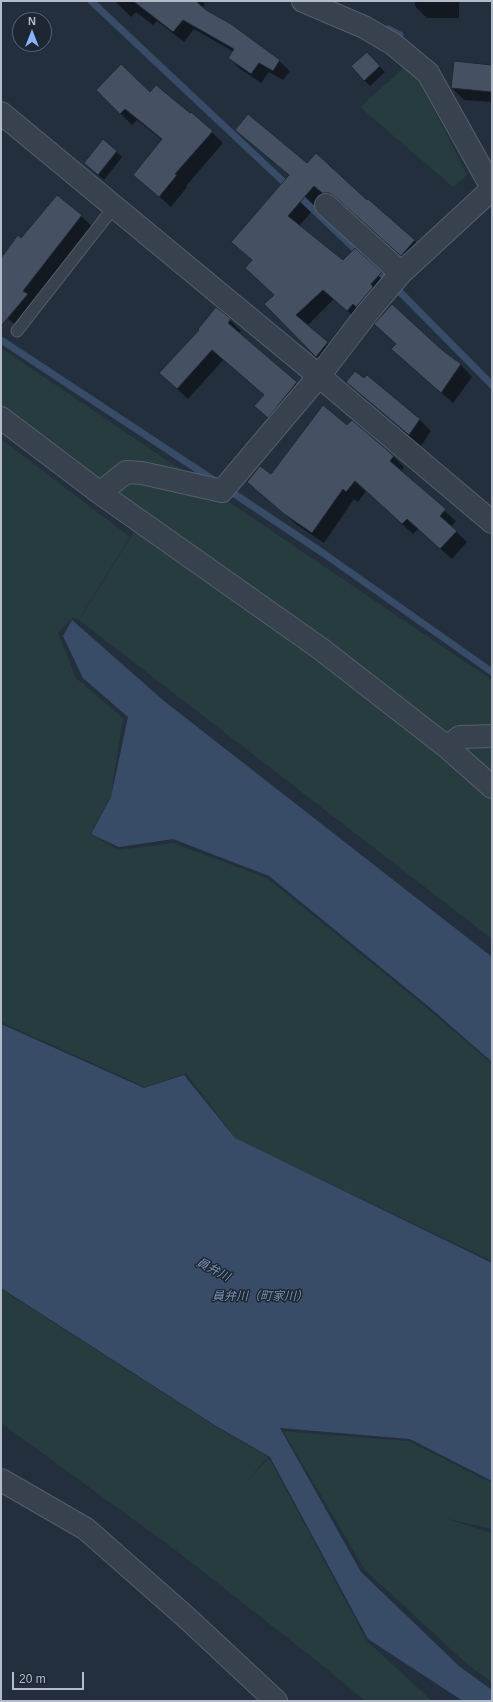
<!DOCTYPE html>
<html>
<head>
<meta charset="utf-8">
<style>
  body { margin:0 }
  #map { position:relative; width:493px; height:1702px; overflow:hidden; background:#242f3e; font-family:Arial,sans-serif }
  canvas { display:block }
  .frame { position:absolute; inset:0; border:2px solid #b4bcc9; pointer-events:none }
  .north { position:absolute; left:12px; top:12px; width:40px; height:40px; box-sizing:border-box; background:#1d2633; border:1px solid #59626f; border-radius:50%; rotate:0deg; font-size:11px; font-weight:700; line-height:16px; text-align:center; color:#b4bcc9 }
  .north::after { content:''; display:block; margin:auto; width:14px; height:18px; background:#8ab4f8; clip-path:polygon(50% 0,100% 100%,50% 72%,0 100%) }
  .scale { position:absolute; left:12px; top:1672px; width:72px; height:18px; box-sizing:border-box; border:2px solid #b4bcc9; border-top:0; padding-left:5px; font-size:12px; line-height:14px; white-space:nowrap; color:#b4bcc9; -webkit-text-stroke:3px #1d2633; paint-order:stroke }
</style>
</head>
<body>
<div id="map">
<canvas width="493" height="1702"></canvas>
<div class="frame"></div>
<div class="north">N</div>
<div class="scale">20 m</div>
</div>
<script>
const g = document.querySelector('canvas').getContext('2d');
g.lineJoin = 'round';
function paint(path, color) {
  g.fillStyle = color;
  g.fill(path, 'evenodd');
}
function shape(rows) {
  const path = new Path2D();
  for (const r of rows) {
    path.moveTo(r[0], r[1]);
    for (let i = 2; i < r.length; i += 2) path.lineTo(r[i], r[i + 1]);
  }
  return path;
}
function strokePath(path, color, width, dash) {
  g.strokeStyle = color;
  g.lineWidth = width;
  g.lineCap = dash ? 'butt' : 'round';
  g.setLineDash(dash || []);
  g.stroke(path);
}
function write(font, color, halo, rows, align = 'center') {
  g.font = font + ' Arial,"Noto Sans JP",sans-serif';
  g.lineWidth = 3;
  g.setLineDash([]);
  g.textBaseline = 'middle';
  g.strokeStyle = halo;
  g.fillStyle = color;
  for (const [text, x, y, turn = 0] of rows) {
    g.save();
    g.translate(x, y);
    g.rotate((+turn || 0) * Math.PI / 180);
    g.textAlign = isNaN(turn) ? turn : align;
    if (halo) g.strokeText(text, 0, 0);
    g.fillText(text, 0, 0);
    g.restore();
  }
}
const green = shape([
  [406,66,419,80,467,175,453,187,360,107],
  [1,348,492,680,492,939,79,620,142,519,1,408],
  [1,439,130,537,79,619,72,618,58,633,76,678,123,718,111,796,90,834,118,850,173,843,267,878,427,1008,492,1064,492,1261,236,1139,186,1073,145,1087,1,1022],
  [1,1289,216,1427,268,1457,242,1486,269,1458,367,1641,432,1701,365,1701,327,1669,178,1552,1,1423],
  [283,1431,408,1441,492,1483,492,1529,444,1518,492,1533,492,1682,468,1665,365,1570]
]);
const water = shape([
  [72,620,164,701,492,957,492,1062,428,1006,269,876,173,839,119,847,91,834,111,797,128,717,83,678,63,636],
  [1,1024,144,1088,184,1075,235,1138,492,1263,492,1481,410,1439,280,1428,361,1572,459,1666,492,1690,492,1701,463,1701,368,1639,270,1457,216,1426,1,1288]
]);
const shadow = shape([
  [115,1,202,1,205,4,202,8,279,61,290,71,283,80,269,72,261,83,239,68,229,58,234,52,194,29,184,42,157,21,153,25,136,12,131,17],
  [415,1,459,1,459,18,427,18,415,6],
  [373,59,385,72,370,86,364,80],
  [492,66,492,102,464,100,452,88],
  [97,90,150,94,212,132,223,143,186,186,187,187,171,207,135,175,162,140,137,120,132,125],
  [237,130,307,164,367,202,414,240,425,251,412,266,346,206,340,203,334,203,325,196,299,226,343,262,381,273,391,283,358,320,334,299,307,326,338,353,327,367,265,304,275,295,253,261,232,242,290,176],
  [116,151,122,157,104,180,85,163],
  [81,216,93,227,20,329,1,313,1,259,22,239],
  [230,320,241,331,239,333,307,394,279,428,255,406,264,395,223,360,188,399,172,384],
  [397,344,441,350,461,365,472,377,453,403,392,349],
  [367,376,420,420,431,431,421,446,347,382,364,380],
  [347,427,393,456,404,467,401,472,456,521,451,527,467,542,452,559,418,529,413,534,366,491,358,502,354,499,324,543,297,525,248,482,271,476]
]);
const stream = shape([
  [91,1,289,187],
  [388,29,400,35],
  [297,194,360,254],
  [374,267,385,277],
  [400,292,492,385],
  [1,340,215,481],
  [227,489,323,553,492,672]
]);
const building = shape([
  [133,1,198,1,197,2,206,10,231,24,280,60,273,71,259,63,251,74,228,58,234,49,183,20,173,32,133,1],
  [367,52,380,66,364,81,351,66,367,52],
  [454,61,492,65,492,92,451,88,454,61],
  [121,64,150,92,156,85,190,113,191,112,213,131,175,174,177,175,159,197,133,175,162,139,125,109,120,114,96,90,121,64],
  [248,114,307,163,316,153,367,200,368,199,415,240,401,256,334,196,329,193,322,193,314,186,288,216,343,260,355,248,382,272,371,284,373,287,356,307,353,304,347,311,323,290,296,315,328,342,316,357,264,304,274,295,245,268,252,260,231,242,289,175,235,130,248,114],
  [103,139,117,151,98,175,84,163,103,139],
  [57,195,82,215,23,291,28,294,1,326,1,258,18,235,21,238,57,195],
  [392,304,442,350,461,364,441,393,391,349,396,344,374,324,392,304],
  [216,307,231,319,228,323,297,382,268,418,254,406,264,395,212,350,177,389,159,373,199,330,198,329,216,307],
  [355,371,364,378,367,375,420,419,409,435,346,382,355,371],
  [323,405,347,425,352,420,394,456,390,461,446,509,440,516,457,531,440,549,407,519,402,524,355,481,346,492,343,489,312,533,284,514,247,482,260,466,271,474,323,405]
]);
const lane = shape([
  [17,331,114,207]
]);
const street = shape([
  [303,1,364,27,393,44,428,73,487,179,492,185],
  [1,113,319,376,492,522],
  [326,205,401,273],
  [1,418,100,493,321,649,447,747,492,787],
  [100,493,126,472,142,473,222,491,319,376,368,312,401,273,492,189],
  [447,747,460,737,492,736],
  [1,1480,86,1529,187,1618,276,1701]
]);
const waterNames = [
  ["員弁川",213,1270,27],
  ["員弁川（町家川）",260,1297]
];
paint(green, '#263c3f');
paint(water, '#394c67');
paint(shadow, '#0007');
strokePath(stream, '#394c67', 7);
paint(building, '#455162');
strokePath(building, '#1f2835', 1);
strokePath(lane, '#565f6c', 13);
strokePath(street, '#565f6c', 24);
strokePath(lane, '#38414e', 11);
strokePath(street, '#38414e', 22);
write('italic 12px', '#7c92b1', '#1d2633', waterNames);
</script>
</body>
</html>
